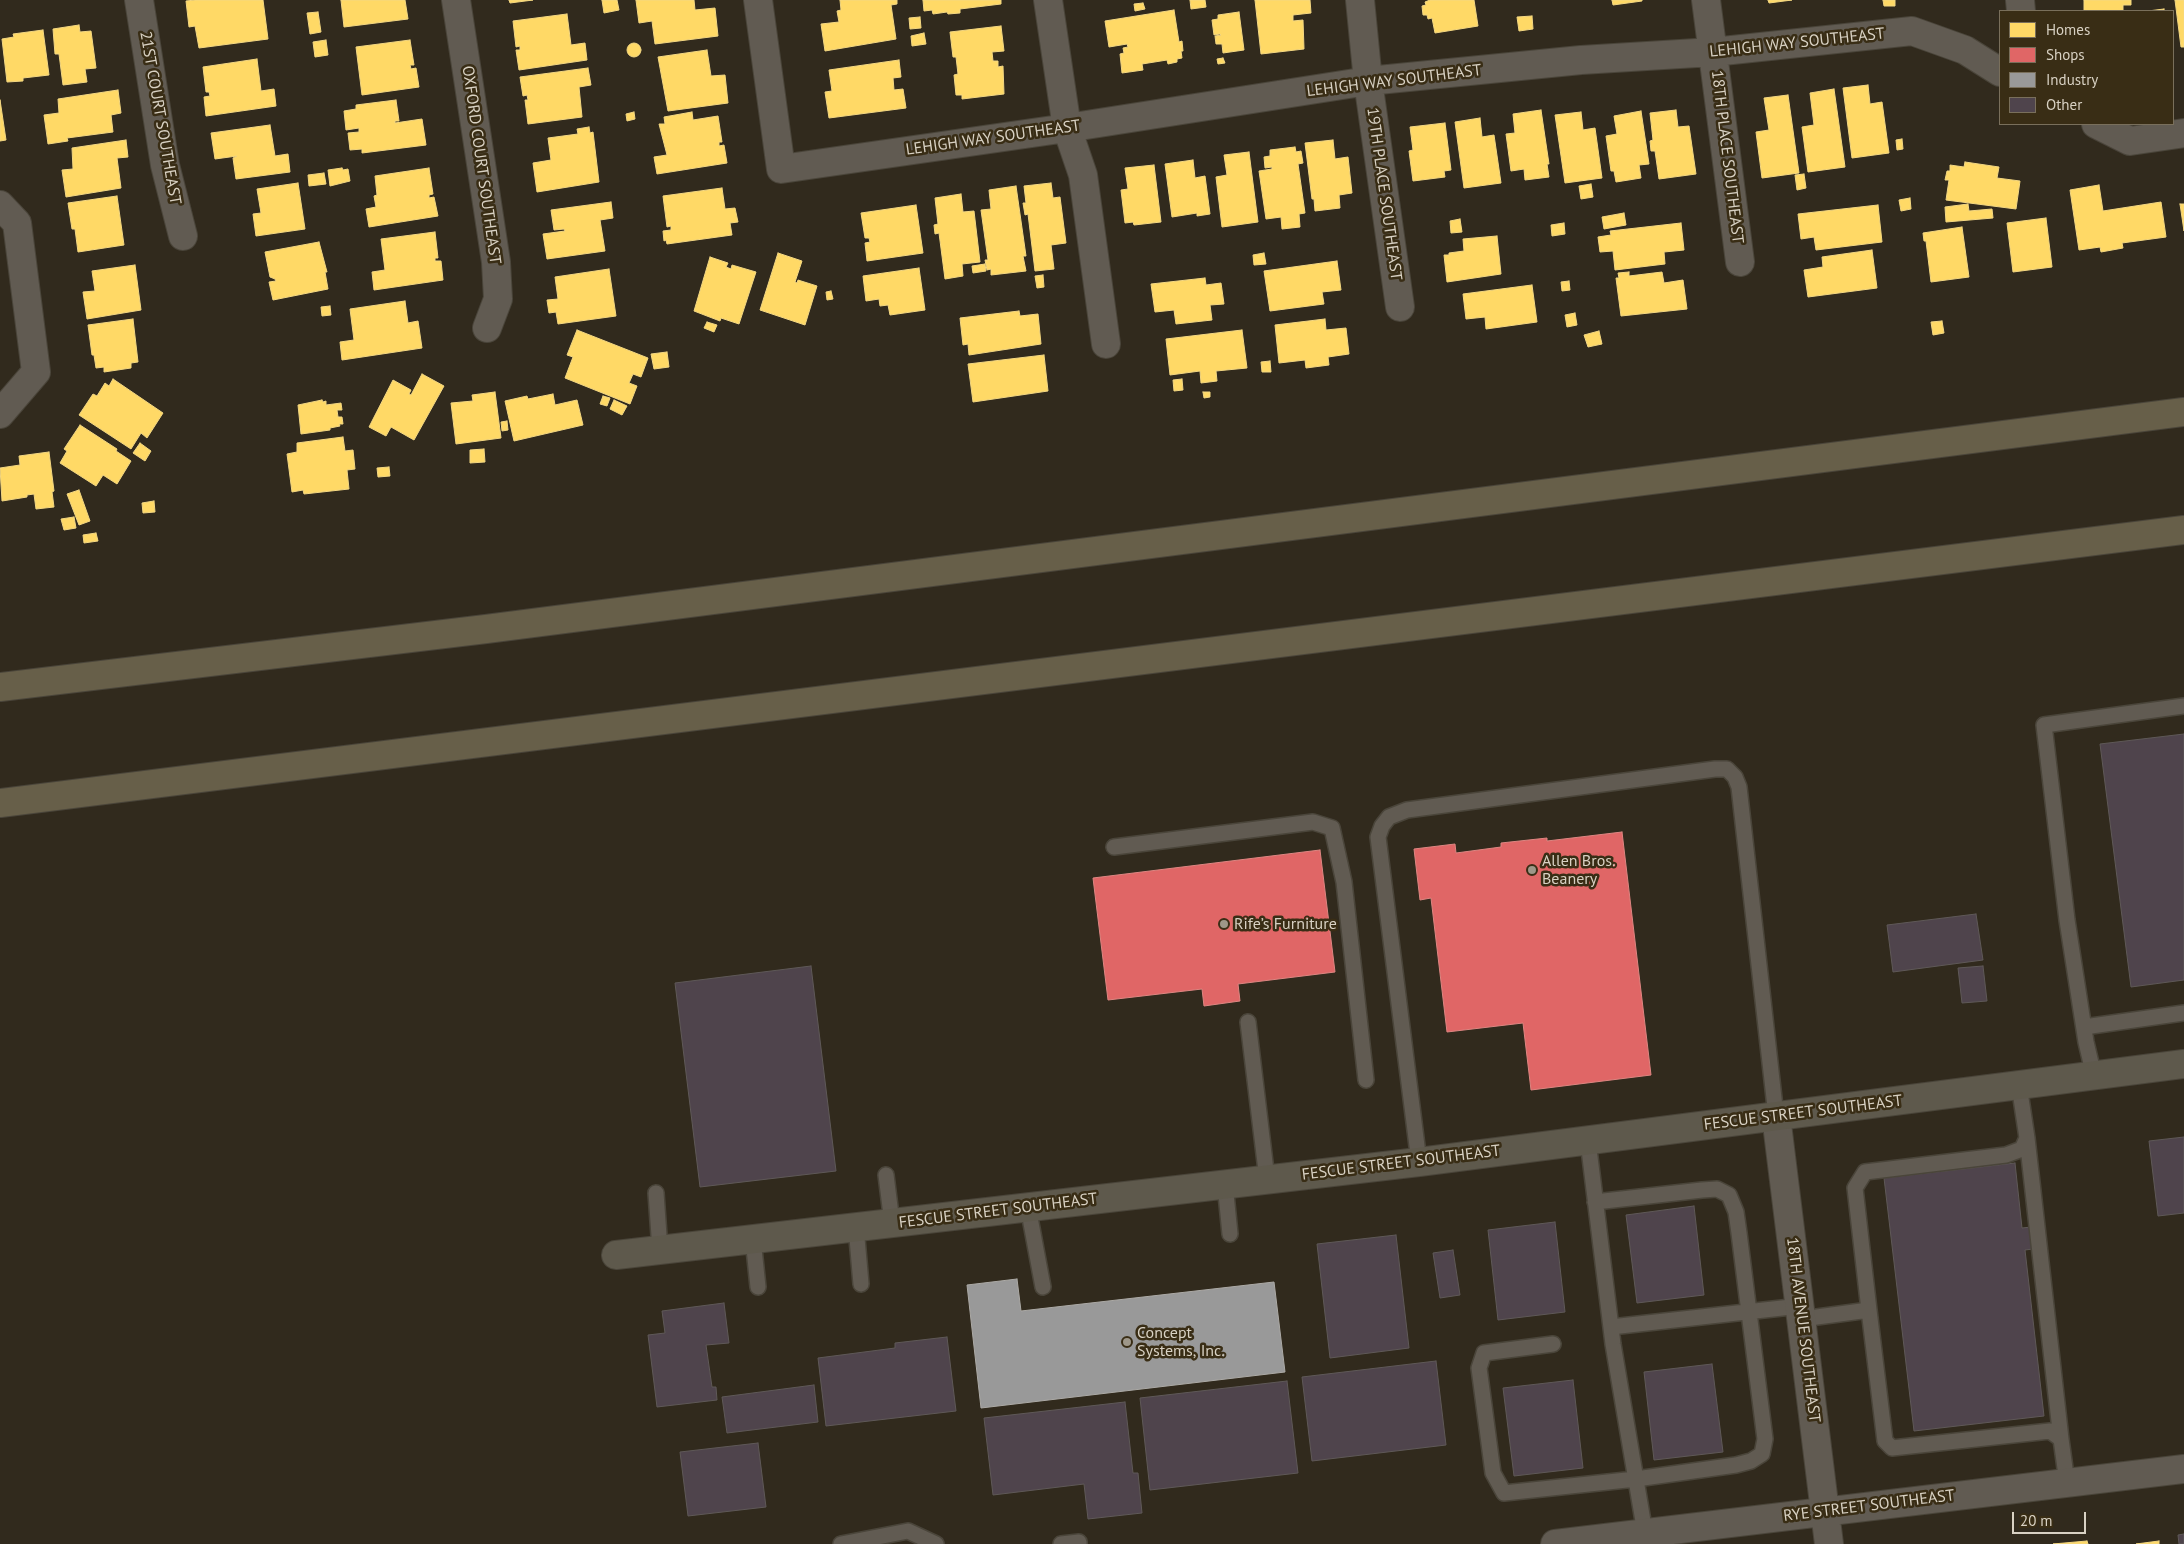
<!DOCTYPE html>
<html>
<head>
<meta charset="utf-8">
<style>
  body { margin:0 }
  #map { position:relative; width:2184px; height:1544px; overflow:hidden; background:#312a1d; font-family:"PT Sans",sans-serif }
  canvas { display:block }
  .legend { position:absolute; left:1999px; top:10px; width:175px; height:115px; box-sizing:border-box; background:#392d15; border:1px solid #796f5b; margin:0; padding:6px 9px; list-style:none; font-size:15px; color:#d8d1c3 }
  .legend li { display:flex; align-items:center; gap:10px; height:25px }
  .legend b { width:25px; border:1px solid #796f5b }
  .scale { position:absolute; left:2012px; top:1512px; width:74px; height:22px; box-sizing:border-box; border:2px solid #d8d1c3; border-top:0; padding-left:6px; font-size:15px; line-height:18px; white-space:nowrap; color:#d8d1c3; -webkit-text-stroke:4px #392d15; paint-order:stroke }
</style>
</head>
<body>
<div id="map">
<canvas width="2184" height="1544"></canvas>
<ul class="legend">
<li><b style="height:14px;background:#ffd966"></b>Homes</li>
<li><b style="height:14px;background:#e06666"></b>Shops</li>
<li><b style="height:14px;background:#999"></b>Industry</li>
<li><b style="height:14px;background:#4f444c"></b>Other</li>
</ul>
<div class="scale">20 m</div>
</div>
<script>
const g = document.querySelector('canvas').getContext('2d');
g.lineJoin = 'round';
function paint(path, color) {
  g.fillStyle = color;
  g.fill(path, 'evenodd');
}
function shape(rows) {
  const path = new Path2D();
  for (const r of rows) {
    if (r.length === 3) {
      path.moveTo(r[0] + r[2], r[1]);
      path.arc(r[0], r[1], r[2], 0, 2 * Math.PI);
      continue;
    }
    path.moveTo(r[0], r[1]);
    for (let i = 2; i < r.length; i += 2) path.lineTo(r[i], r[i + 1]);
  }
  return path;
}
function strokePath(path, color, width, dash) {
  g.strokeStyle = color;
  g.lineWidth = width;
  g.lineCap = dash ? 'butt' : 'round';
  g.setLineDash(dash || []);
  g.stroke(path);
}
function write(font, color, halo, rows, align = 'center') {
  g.font = font + ' "PT Sans",sans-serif';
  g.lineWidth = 5;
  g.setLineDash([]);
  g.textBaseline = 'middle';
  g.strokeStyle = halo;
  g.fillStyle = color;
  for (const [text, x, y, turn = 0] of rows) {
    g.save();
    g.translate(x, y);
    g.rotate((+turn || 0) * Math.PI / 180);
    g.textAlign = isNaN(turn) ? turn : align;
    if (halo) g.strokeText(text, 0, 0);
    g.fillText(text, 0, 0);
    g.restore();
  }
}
const homes = shape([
  [195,0,263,0,268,39,199,48,195,26,189,27,186,1,195,0],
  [341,0,405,0,408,19,344,27,341,0],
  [509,0,533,0,510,3,509,0],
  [602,0,617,0,619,10,604,13,602,0],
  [636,0,694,0,695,10,715,8,718,36,655,44,652,21,639,23,636,0],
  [840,0,897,0,897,4,891,5,896,39,825,51,821,24,839,22,837,11,841,10,840,0],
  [923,0,1001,0,1001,4,960,9,960,13,948,14,947,12,933,14,932,10,924,11,923,0],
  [1190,0,1205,0,1206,7,1191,9,1190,0],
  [1255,0,1310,0,1311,13,1293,15,1293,21,1303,20,1304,49,1261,54,1255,0],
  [1430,0,1474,0,1478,26,1435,33,1432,18,1428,19,1427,15,1423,15,1422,6,1426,5,1425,2,1430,0],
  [1612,0,1642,0,1642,1,1613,5,1612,0],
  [1768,0,1792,0,1769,3,1768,0],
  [1883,0,1895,0,1895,6,1884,6,1883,0],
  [2084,0,2131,0,2131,5,2123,5,2123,11,2084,11,2084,0],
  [2175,0,2184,0,2184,47,2181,47,2175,0],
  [1143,3,1145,9,1135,11,1134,4,1143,3],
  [2164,9,2164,11,2148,11,2164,9],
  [1174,10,1179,42,1182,41,1183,51,1181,51,1182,58,1177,59,1177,62,1168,64,1167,60,1142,64,1143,70,1122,73,1120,54,1124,53,1123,48,1128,47,1127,44,1109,47,1105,21,1174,10],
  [318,12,321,32,310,34,307,13,318,12],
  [1239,12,1244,50,1223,53,1222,44,1216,44,1215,36,1221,35,1220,34,1214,35,1212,20,1218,19,1218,15,1239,12],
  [567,14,571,45,585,43,587,60,519,70,516,50,520,50,520,46,516,47,513,21,567,14],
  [1532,16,1533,29,1519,31,1517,17,1532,16],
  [920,17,921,28,910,29,909,18,920,17],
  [79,25,80,32,91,31,96,68,85,69,87,82,63,85,59,54,55,54,53,29,79,25],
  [1001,26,1004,51,992,52,993,61,998,61,998,67,1003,66,1004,94,962,99,962,95,956,95,954,75,958,74,956,57,953,57,950,32,1001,26],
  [43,30,49,75,23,78,23,81,7,82,2,39,14,37,13,34,43,30],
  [924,33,926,44,912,46,911,36,924,33],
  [326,40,328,55,315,57,313,42,326,40],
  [410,40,414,65,410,65,411,69,416,68,419,87,362,95,356,47,410,40],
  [634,50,7],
  [707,50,711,76,725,75,728,103,668,111,658,57,707,50],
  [1223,58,1225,63,1218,64,1217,59,1223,58],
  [257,59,261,91,274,89,276,106,206,116,204,97,210,96,209,92,206,92,203,67,257,59],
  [899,60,901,77,893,78,894,90,903,89,906,108,829,118,825,92,832,91,829,70,899,60],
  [588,68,591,85,579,87,582,117,528,124,525,100,528,100,527,95,523,96,520,77,588,68],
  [1868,85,1870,104,1882,102,1889,153,1852,158,1843,88,1868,85],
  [1834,89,1845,167,1808,172,1802,127,1814,125,1810,93,1834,89],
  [118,90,121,113,111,115,113,132,67,138,68,141,48,144,44,115,59,113,58,99,118,90],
  [1788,95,1799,173,1762,178,1756,132,1769,130,1764,98,1788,95],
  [0,100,6,140,0,141,0,100],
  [396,100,399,121,395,121,395,123,422,119,426,145,362,153,362,149,350,150,348,133,359,132,359,128,346,130,344,111,356,109,356,105,396,100],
  [1541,110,1549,164,1547,164,1549,177,1525,180,1524,169,1511,171,1506,134,1515,133,1513,114,1541,110],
  [1676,110,1678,127,1689,126,1696,174,1659,179,1655,151,1651,151,1650,141,1653,140,1650,113,1676,110],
  [1641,111,1649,164,1639,165,1641,178,1616,182,1614,171,1611,171,1606,136,1617,134,1614,116,1641,111],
  [634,112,635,119,627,121,626,114,634,112],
  [692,112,693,120,718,116,722,142,719,142,719,146,724,145,727,163,657,174,654,157,667,155,659,124,665,124,664,117,692,112],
  [1581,112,1583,130,1595,128,1602,178,1565,183,1555,115,1581,112],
  [1480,118,1482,137,1494,135,1501,183,1464,188,1455,122,1480,118],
  [1445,123,1451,170,1444,171,1445,177,1413,181,1409,151,1413,150,1410,127,1445,123],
  [270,125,275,156,288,154,290,172,236,179,233,158,237,156,215,159,211,133,270,125],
  [589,127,590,133,593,132,599,182,537,192,533,163,551,160,548,138,578,134,577,129,589,127],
  [1902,139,1903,149,1897,150,1896,140,1902,139],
  [126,140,128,157,117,158,121,188,66,197,62,170,73,169,72,148,126,140],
  [1333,140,1335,159,1348,157,1352,193,1339,195,1340,208,1315,211,1314,199,1312,199,1305,143,1333,140],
  [1295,147,1296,152,1301,151,1303,163,1298,164,1305,213,1299,214,1300,227,1282,229,1281,217,1266,219,1259,171,1272,169,1272,167,1265,168,1264,157,1270,156,1270,150,1295,147],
  [1249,152,1258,222,1222,227,1216,177,1227,175,1224,155,1249,152],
  [1193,160,1195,178,1205,176,1210,214,1197,216,1197,213,1172,217,1165,164,1193,160],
  [1965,162,1999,167,1997,178,2020,181,2016,209,1946,200,1949,180,1945,180,1947,171,1950,171,1950,165,1964,167,1965,162],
  [1154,165,1161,222,1134,225,1133,222,1125,223,1121,190,1128,189,1125,168,1154,165],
  [342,168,343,170,348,169,350,181,330,186,328,170,342,168],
  [429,168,433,194,429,195,429,198,434,197,438,216,369,227,366,209,376,207,374,196,377,195,375,176,429,168],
  [324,173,326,184,309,186,308,175,324,173],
  [1804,174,1806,188,1797,190,1795,175,1804,174],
  [298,183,305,229,256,236,253,214,261,213,257,189,298,183],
  [1051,183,1053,198,1060,197,1066,243,1051,245,1054,269,1035,271,1028,214,1025,215,1023,203,1026,203,1024,186,1051,183],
  [1591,184,1593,197,1581,199,1579,186,1591,184],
  [2099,185,2103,211,2161,202,2166,237,2122,243,2123,248,2101,252,2100,247,2079,250,2070,190,2099,185],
  [1016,186,1026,256,1023,256,1026,271,991,275,991,269,987,270,985,260,988,260,981,210,991,209,989,190,1016,186],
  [722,188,725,209,735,208,738,222,730,223,732,235,667,244,666,240,664,241,663,231,671,230,671,226,667,227,663,196,722,188],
  [961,194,963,212,974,211,980,262,962,264,963,276,945,279,939,233,935,234,934,225,938,224,935,198,961,194],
  [117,196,124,245,78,252,75,229,72,229,68,203,117,196],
  [1910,198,1911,209,1901,211,1899,200,1910,198],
  [611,202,613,218,600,220,605,251,547,259,543,234,565,231,564,229,554,230,551,210,611,202],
  [1968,204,1969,211,1992,209,1993,218,1946,222,1945,207,1968,204],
  [2180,204,2184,204,2184,231,2180,204],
  [916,205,923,253,867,261,865,243,870,242,869,238,865,238,861,213,916,205],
  [1878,205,1882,242,1816,250,1814,237,1801,239,1798,214,1878,205],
  [1624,213,1626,225,1604,229,1602,217,1624,213],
  [2046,218,2052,267,2013,272,2007,223,2046,218],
  [1460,219,1462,232,1451,233,1450,221,1460,219],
  [1564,223,1565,234,1552,236,1551,225,1564,223],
  [1681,223,1684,250,1664,252,1665,264,1615,270,1613,251,1600,252,1598,237,1611,235,1610,231,1681,223],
  [1962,227,1969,277,1931,282,1926,241,1924,241,1923,233,1962,227],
  [435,232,438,258,435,258,435,261,441,261,443,280,374,290,372,272,385,270,381,239,435,232],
  [1497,236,1501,274,1447,282,1444,255,1449,255,1449,253,1464,251,1463,239,1497,236],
  [319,242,327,272,325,272,328,289,273,300,269,282,276,281,275,279,270,277,265,252,319,242],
  [1872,250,1877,288,1808,297,1804,270,1823,267,1822,257,1872,250],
  [778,253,802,261,795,282,797,283,798,280,817,286,805,325,760,310,778,253],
  [1264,253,1266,264,1254,265,1253,255,1264,253],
  [710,257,728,263,726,267,731,269,732,265,756,272,739,324,721,318,720,321,694,311,710,257],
  [1337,261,1341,290,1322,292,1324,304,1270,311,1264,271,1337,261],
  [985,264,986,271,973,273,972,266,985,264],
  [135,265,141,310,87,319,83,292,95,291,92,271,135,265],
  [919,268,925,310,890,315,888,305,880,306,879,299,866,301,863,276,919,268],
  [609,269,616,316,558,324,556,312,549,313,547,300,558,299,555,277,609,269],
  [1629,272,1629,276,1662,272,1664,283,1683,280,1687,309,1621,316,1616,278,1619,278,1618,273,1629,272],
  [1043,275,1044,287,1037,288,1035,276,1043,275],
  [1205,278,1206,285,1221,283,1224,304,1210,305,1212,320,1176,324,1174,310,1155,312,1151,284,1205,278],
  [1569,281,1570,290,1562,291,1561,282,1569,281],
  [1532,285,1537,322,1486,329,1485,317,1466,319,1463,294,1532,285],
  [831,291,833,299,827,300,826,292,831,291],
  [405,301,408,323,418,321,422,348,342,360,340,342,354,340,350,309,405,301],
  [330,306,331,315,322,316,321,307,330,306],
  [1019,311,1020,316,1038,314,1041,344,969,355,968,344,963,345,960,318,1019,311],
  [1575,313,1577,325,1567,327,1565,315,1575,313],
  [133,319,138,362,131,363,131,368,104,372,104,367,96,368,94,355,92,355,88,325,133,319],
  [1325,319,1326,330,1346,328,1349,354,1328,357,1329,365,1306,368,1305,360,1279,363,1275,325,1325,319],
  [1942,321,1944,333,1933,335,1931,322,1942,321],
  [707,322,717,325,714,332,704,328,707,322],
  [577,330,648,358,641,377,633,374,629,383,637,386,630,404,565,378,573,357,567,355,577,330],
  [1242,330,1247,368,1216,371,1217,381,1201,383,1200,371,1170,375,1166,339,1242,330],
  [1599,331,1602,344,1588,347,1584,335,1599,331],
  [667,352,669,367,654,369,651,354,667,352],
  [1044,355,1048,391,973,402,968,364,1044,355],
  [1270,361,1271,372,1262,372,1261,362,1270,361],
  [422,374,444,386,414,440,391,427,386,436,369,427,393,380,411,390,409,394,411,395,422,374],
  [113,379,163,413,147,438,141,433,131,449,79,415,93,394,97,396,105,383,109,386,113,379],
  [1182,379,1183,390,1174,391,1173,380,1182,379],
  [495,392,501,438,456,444,451,403,473,401,472,395,495,392],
  [1203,392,1210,392,1210,397,1204,398,1203,392],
  [553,394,555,405,577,400,583,425,514,441,505,401,527,396,528,399,553,394],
  [603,396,610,398,607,406,600,404,603,396],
  [322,400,323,402,326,401,326,405,341,403,342,410,337,410,338,417,342,417,343,424,339,424,340,426,330,428,330,430,301,434,298,405,322,400],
  [614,400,627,406,622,415,610,409,614,400],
  [507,421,508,430,502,431,501,422,507,421],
  [80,425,117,449,116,451,131,461,117,484,103,475,96,486,60,463,67,451,64,449,80,425],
  [343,437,345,451,353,450,355,469,347,470,349,489,304,494,303,490,292,492,287,454,297,452,297,443,343,437],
  [140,443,151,451,145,461,133,453,140,443],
  [484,449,485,462,470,463,470,450,484,449],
  [49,452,54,491,52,492,54,507,36,509,34,494,27,495,27,497,2,501,0,468,20,465,19,456,49,452],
  [389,467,390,476,378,477,377,468,389,467],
  [79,490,90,521,79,525,67,494,79,490],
  [154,501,155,512,143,513,142,503,154,501],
  [74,517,76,528,64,530,61,519,74,517],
  [96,533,98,541,84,543,83,535,96,533],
  [2087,1541,2088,1544,2053,1544,2087,1541],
  [2159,1541,2159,1544,2136,1544,2159,1541]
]);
const shops = shape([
  [1622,832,1651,1075,1531,1090,1523,1023,1447,1032,1431,898,1420,900,1414,849,1455,844,1456,853,1501,847,1501,843,1547,838,1547,841,1622,832],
  [1320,850,1335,972,1238,984,1240,1001,1204,1006,1202,989,1108,1000,1093,878,1320,850]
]);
const industry = shape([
  [1017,1279,1021,1311,1274,1282,1285,1372,981,1408,967,1285,1017,1279]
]);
const building = shape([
  [2184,734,2184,980,2131,987,2100,744,2184,734],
  [1976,914,1983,960,1893,972,1887,925,1976,914],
  [811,966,836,1171,700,1187,675,983,811,966],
  [1983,966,1987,1001,1962,1003,1958,968,1983,966],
  [2184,1137,2184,1213,2158,1216,2149,1141,2184,1137],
  [2015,1163,2022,1228,2031,1227,2033,1249,2025,1250,2044,1416,1914,1431,1884,1178,2015,1163],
  [1694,1206,1704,1295,1637,1303,1626,1215,1694,1206],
  [1555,1222,1565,1312,1498,1320,1488,1230,1555,1222],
  [1396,1235,1409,1348,1330,1358,1317,1244,1396,1235],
  [1453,1250,1460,1295,1440,1298,1433,1253,1453,1250],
  [724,1303,729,1343,706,1345,712,1387,716,1387,717,1400,657,1407,648,1335,665,1333,662,1311,724,1303],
  [947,1337,956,1411,826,1426,818,1358,895,1348,895,1343,947,1337],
  [1436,1361,1446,1445,1312,1461,1302,1377,1436,1361],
  [1712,1364,1723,1452,1654,1460,1644,1372,1712,1364],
  [1573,1380,1583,1468,1514,1476,1503,1388,1573,1380],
  [1287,1381,1298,1473,1150,1490,1140,1398,1287,1381],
  [814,1385,818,1422,727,1433,722,1397,814,1385],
  [1125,1402,1133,1473,1138,1473,1142,1513,1088,1519,1084,1484,993,1495,984,1418,1125,1402],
  [758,1443,766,1507,688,1516,680,1452,758,1443],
  [2184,1534,2184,1544,2179,1544,2178,1535,2184,1534]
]);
const lane = shape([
  [1114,847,1313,822,1332,828,1344,882,1366,1080],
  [1248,1022,1267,1179],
  [2084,1027,2184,1013],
  [2094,1076,2086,1042,2067,920,2044,725,2184,706],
  [2019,1085,2027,1138,2022,1149,2006,1155,1865,1172,1855,1188,1869,1310,1885,1441,1892,1448,2050,1431,2061,1439,2067,1483],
  [2027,1138,2061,1439],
  [1588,1141,1613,1344,1645,1533],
  [1419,1162,1378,837,1382,826,1389,817,1407,810,1715,769,1727,769,1735,777,1739,787,1776,1116],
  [886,1175,892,1223],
  [1225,1184,1230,1234],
  [656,1193,660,1250],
  [1028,1207,1043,1287],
  [856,1227,861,1284],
  [753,1239,758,1287],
  [1802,1319,1869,1310],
  [1611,1327,1800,1306],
  [1553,1344,1484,1353,1479,1368,1493,1473,1504,1493,1636,1479,1736,1465,1751,1461,1762,1454,1765,1439,1739,1233,1736,1212,1729,1195,1717,1189,1702,1190,1595,1202],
  [841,1544,908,1531,936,1544],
  [1061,1544,1079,1542,1079,1544]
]);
const street = shape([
  [139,0,165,165,183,236],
  [456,0,496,262,498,299,487,328],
  [758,0,781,169,1067,128,1368,81,1581,60,1713,52,1912,31,1965,50,2000,72],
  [1048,0,1067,128,1083,175,1106,344],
  [1360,0,1368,81,1400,307],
  [1706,0,1740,262],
  [2020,0,2021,11],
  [2096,124,2130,141,2184,133],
  [0,205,17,223,36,372,0,414],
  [1776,1116,1829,1544],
  [1555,1544,2184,1469]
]);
const secondary = shape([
  [616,1255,1419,1162,2184,1064]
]);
const highway = shape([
  [0,687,486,629,2184,412],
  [0,803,2184,530]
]);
const markers = [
  [1532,870,5,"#9e9789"],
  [1224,924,5,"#9e9789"],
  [1127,1342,5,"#9e9789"]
];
const streetNames = [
  ["LEHIGH WAY SOUTHEAST",1797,43,-6],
  ["LEHIGH WAY SOUTHEAST",1394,81,-7],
  ["21ST COURT SOUTHEAST",160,118,80],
  ["LEHIGH WAY SOUTHEAST",993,138,-8],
  ["18TH PLACE SOUTHEAST",1727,157,83],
  ["OXFORD COURT SOUTHEAST",481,165,82],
  ["19TH PLACE SOUTHEAST",1384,194,82],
  ["FESCUE STREET SOUTHEAST",1803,1113,-7],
  ["FESCUE STREET SOUTHEAST",1401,1163,-7],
  ["FESCUE STREET SOUTHEAST",998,1211,-7],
  ["18TH AVENUE SOUTHEAST",1803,1330,83],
  ["RYE STREET SOUTHEAST",1869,1506,-7]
];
const poiNames = [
  ["Allen Bros.",1542,861],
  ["Beanery",1542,879],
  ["Rife’s Furniture",1234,924],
  ["Concept",1137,1333],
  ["Systems, Inc.",1137,1351]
];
paint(homes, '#ffd966');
strokePath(homes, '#f3d782', 1);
paint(shops, '#e06666');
strokePath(shops, '#de8682', 1);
paint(industry, '#999');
strokePath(industry, '#acaaa6', 1);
paint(building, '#4f444c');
strokePath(building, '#5f5958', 1);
strokePath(lane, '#4a453a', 18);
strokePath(street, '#4a453a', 30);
strokePath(secondary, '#4a453a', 30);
strokePath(highway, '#4a453a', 30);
strokePath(lane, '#615b52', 15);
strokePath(street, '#615b52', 28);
strokePath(secondary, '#5e594c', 28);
strokePath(highway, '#675f49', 28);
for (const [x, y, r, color] of markers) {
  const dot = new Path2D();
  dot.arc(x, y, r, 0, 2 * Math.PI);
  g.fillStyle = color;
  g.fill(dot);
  strokePath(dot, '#392d15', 2);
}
write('16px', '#d8d1c3', '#392d15', streetNames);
write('16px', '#d8d1c3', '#392d15', poiNames, 'left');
</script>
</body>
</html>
